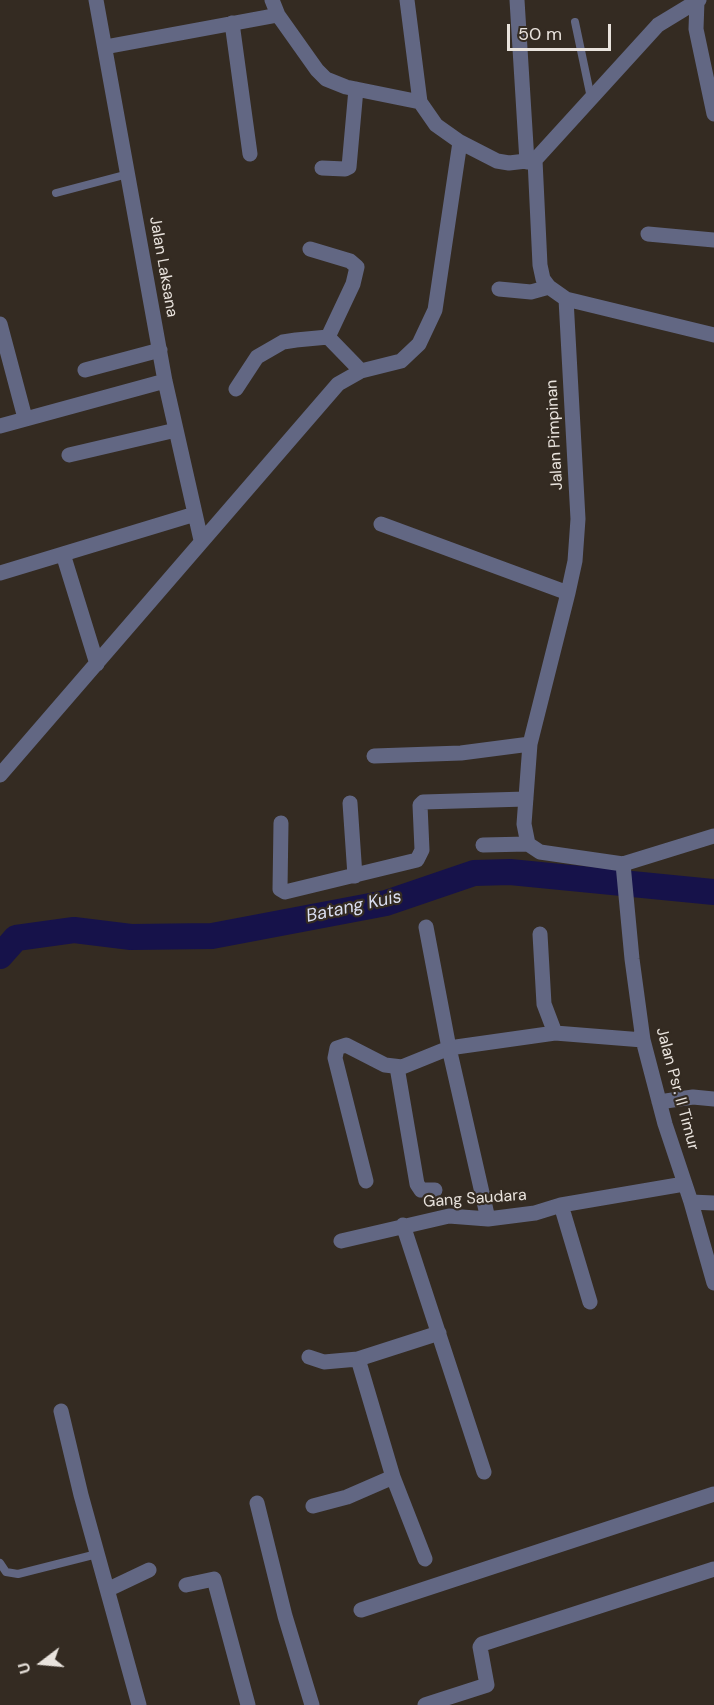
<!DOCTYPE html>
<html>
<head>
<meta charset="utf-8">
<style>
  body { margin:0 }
  #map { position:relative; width:714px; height:1705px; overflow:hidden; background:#342b22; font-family:"DM Sans",sans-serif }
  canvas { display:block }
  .north { position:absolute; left:12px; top:1633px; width:60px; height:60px; -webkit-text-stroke:4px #342b22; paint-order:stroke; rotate:254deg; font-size:16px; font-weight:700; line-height:24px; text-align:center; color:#e9e3dd }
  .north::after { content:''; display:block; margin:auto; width:21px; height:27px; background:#e9e3dd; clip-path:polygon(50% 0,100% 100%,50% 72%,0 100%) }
  .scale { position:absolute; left:507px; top:24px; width:104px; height:27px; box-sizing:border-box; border:3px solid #e9e3dd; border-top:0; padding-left:8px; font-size:18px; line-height:21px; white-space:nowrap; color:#e9e3dd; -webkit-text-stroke:4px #342b22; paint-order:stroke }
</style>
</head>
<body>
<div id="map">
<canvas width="714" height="1705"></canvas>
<div class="north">U</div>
<div class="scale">50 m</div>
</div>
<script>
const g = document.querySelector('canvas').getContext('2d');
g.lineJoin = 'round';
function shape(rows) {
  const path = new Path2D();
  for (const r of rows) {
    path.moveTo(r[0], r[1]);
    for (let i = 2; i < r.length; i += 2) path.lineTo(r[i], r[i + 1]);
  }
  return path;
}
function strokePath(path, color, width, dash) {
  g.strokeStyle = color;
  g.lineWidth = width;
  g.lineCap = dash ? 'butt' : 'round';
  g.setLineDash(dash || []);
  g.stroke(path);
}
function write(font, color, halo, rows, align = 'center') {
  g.font = font + ' "DM Sans",sans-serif';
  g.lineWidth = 4.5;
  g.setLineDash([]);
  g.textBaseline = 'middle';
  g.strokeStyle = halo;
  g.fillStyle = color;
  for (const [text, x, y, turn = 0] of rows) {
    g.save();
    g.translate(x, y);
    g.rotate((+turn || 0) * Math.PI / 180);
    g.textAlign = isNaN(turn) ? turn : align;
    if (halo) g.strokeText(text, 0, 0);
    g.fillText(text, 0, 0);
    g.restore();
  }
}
const river = shape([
  [0,956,16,938,74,930,131,937,212,936,386,903,474,873,510,872,714,892]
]);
const lane = shape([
  [575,22,591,98],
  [56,193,128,174],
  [0,1563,6,1572,18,1574,97,1554]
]);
const street = shape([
  [96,0,165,381,201,540],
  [272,0,278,15,317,70,326,79,346,87,420,102],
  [407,0,420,102,436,125,460,142,497,161,509,163,535,160],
  [517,0,527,162],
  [699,0,658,25,535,160,540,265,543,279,549,287,566,299,578,519,575,561,568,593,530,744,524,824,528,844,540,852,623,864,714,836],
  [697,1,696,29,714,114],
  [232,23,250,154],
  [105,47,278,15],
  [322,168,345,169,349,167,356,89],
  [648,234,714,240],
  [310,249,350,261,357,267,353,284,328,337],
  [499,289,531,292,549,287],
  [566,299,714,335],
  [0,324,25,418],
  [85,370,160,350],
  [236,389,257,357,283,342,296,340,328,337,361,371],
  [0,426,165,381],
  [69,455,176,430],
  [381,524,568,593],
  [63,554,97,664],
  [0,573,195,514],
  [374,756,461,753,530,744],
  [0,775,338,384,361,371,401,361,419,344,435,310,460,142],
  [350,803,355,876],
  [281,823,280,889,285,892,417,860,422,850,420,805,423,802,526,799],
  [483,845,528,844],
  [623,864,632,959,643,1040,665,1124,691,1202,714,1283],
  [426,927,449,1048,488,1219],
  [540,934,544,1004,555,1033,643,1040],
  [397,1067,417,1184,421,1190,435,1190],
  [659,1102,693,1097,714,1099],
  [366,1181,335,1058,337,1048,346,1045,385,1065,402,1067,449,1048,555,1033],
  [691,1202,714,1203],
  [561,1205,590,1302],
  [403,1225,484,1472],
  [341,1241,449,1216,488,1219,535,1213,561,1205,684,1184],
  [309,1357,324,1362,358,1359],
  [61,1411,81,1495,139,1705],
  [393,1477,425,1559],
  [257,1503,285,1616,312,1705],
  [313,1506,347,1497,393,1477,358,1359,439,1333],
  [186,1585,214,1579,248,1705],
  [109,1589,149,1570],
  [361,1610,714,1494],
  [425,1705,487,1685,480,1647,482,1644,714,1569]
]);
const streetNames = [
  ["Jalan Laksana",163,267,80],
  ["Jalan Pimpinan",555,435,-93],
  ["Jalan Psr. II Timur",677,1089,75],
  ["Gang Saudara",475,1199,-4]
];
const waterNames = [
  ["Batang Kuis",354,907,-12]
];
strokePath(river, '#16124a', 26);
strokePath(lane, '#626783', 8);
strokePath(street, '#626783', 15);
write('16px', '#e9e3dd', '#342b22', streetNames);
write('italic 18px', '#dadef1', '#342b22', waterNames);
</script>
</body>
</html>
